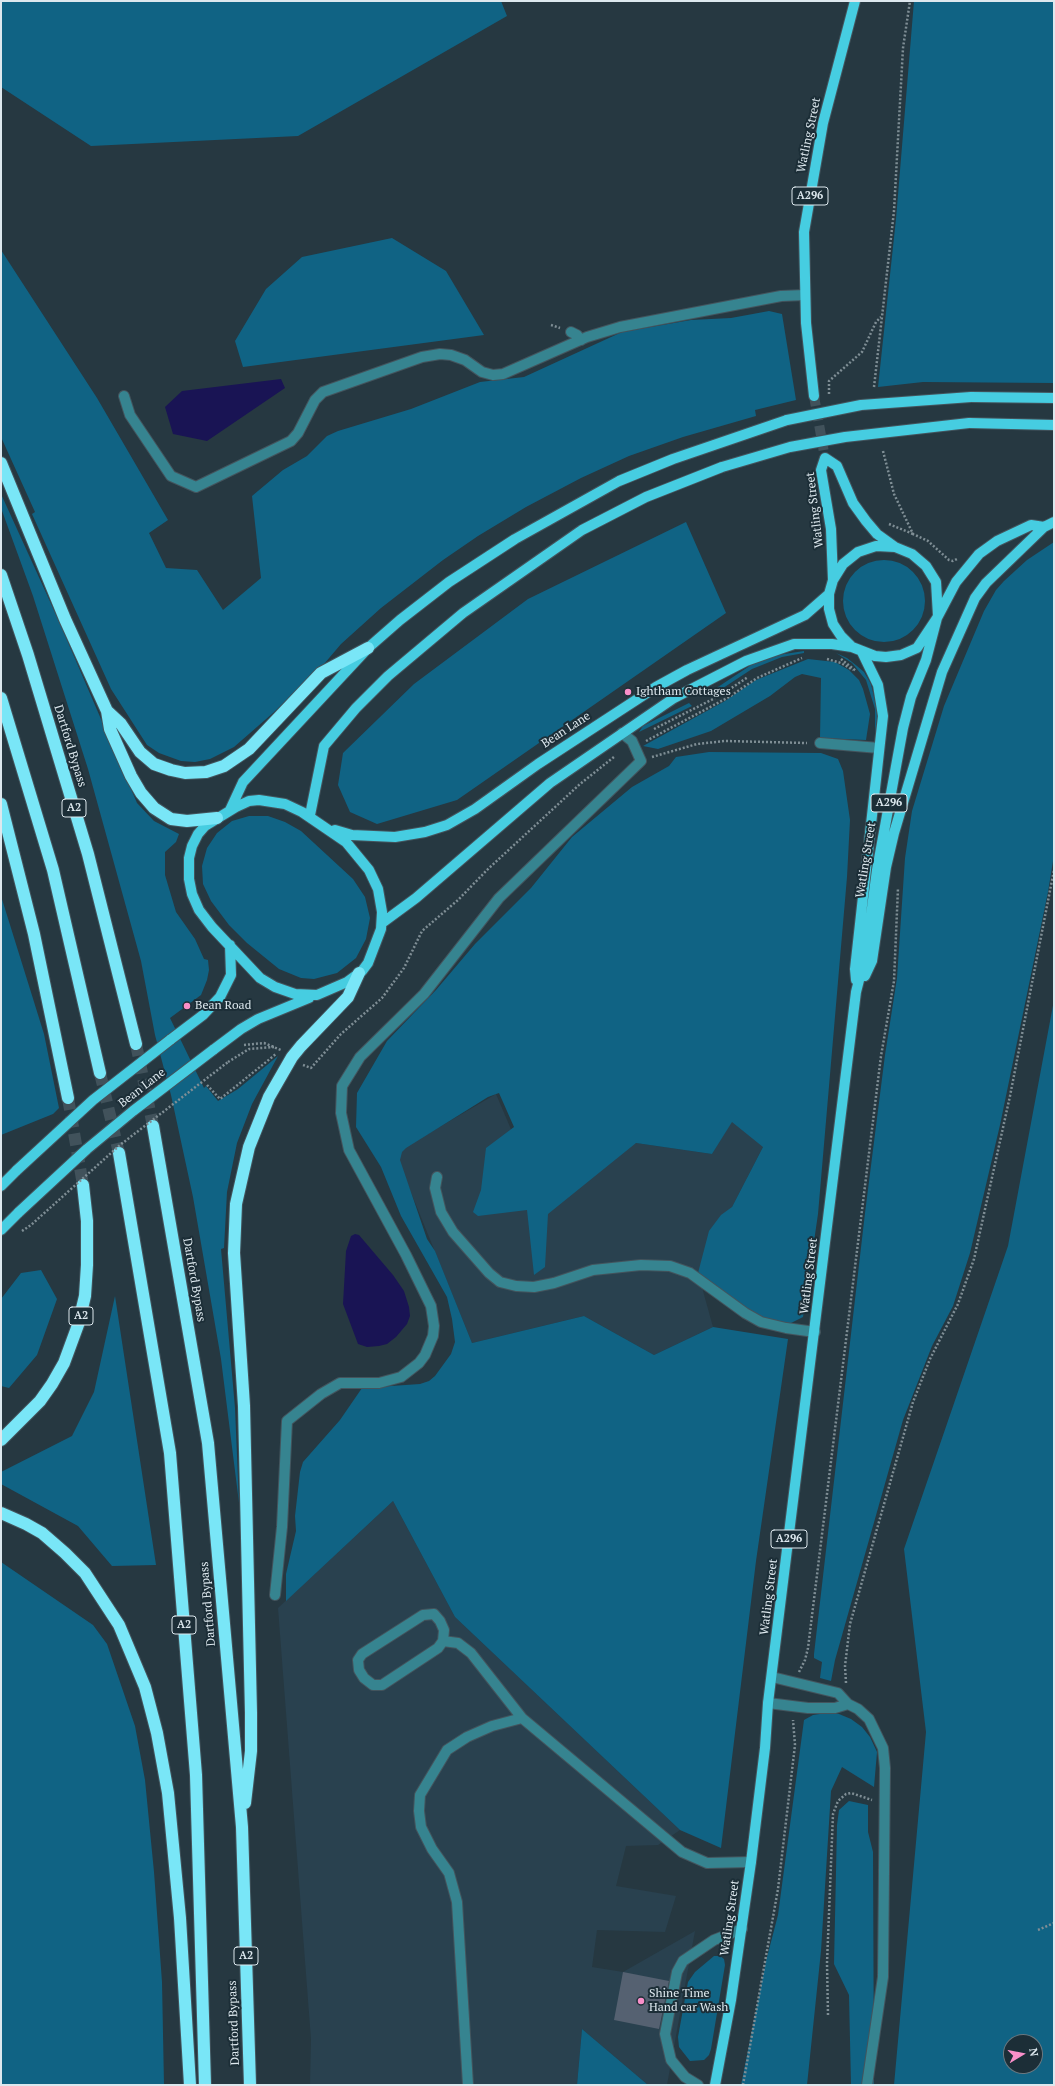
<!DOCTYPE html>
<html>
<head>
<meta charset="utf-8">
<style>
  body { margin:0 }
  #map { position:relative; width:1055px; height:2086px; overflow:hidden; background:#263841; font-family:"PT Serif",serif }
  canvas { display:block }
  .frame { position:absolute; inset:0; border:2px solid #dde8ee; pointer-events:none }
  .north { position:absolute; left:1003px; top:2034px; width:40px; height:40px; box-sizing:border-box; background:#1c2e37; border:1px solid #697880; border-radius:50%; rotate:80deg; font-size:11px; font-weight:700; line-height:16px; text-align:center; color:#dde8ee }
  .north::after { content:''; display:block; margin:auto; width:14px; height:18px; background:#f98fc9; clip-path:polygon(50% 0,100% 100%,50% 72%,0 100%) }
</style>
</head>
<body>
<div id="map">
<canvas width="1055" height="2086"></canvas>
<div class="frame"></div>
<div class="north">N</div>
</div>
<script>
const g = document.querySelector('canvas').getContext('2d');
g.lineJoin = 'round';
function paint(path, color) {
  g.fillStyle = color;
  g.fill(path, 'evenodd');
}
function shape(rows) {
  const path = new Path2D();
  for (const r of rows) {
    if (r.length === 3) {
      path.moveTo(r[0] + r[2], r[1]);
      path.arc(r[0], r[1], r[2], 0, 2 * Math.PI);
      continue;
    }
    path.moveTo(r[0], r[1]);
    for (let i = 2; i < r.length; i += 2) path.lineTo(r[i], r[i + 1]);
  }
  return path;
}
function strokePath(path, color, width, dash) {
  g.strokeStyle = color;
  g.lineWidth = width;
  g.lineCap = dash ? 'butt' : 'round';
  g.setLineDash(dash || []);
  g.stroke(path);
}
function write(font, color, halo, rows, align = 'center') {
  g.font = font + ' "PT Serif",serif';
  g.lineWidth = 4;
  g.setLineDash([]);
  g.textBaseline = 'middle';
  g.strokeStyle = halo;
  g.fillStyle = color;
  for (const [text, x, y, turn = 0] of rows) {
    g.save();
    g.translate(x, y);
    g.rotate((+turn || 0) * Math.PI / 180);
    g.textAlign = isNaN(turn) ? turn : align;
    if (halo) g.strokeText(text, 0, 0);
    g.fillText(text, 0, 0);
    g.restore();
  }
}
const built = shape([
  [496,1094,527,1167,636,1143,712,1154,732,1121,766,1141,698,1273,713,1327,654,1355,584,1316,472,1343,395,1153],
  [393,1501,455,1617,680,1830,658,1845,626,1846,616,1886,676,1896,665,1932,597,1930,592,1967,623,1972,695,1931,667,2085,648,2085,582,2029,577,2085,310,2085,311,2039,278,1608]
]);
const green = shape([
  [1,1,501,1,507,16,298,136,91,146,1,87],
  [914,1,1054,1,1054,383,923,382,878,387,896,219],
  [392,238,446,271,484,335,243,367,235,341,266,289,302,257],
  [1,250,97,398,168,520,149,533,166,568,197,570,223,610,261,578,252,496,283,470,307,456,327,436,338,431,411,409,480,382,524,377,622,332,691,320,731,318,769,311,782,314,796,400,755,410,756,416,683,437,629,456,581,478,526,507,478,536,443,560,381,608,341,644,324,664,273,713,234,747,210,759,195,762,181,761,159,753,147,745,111,689,32,514,35,512,1,437],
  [1,494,58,619,137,803,154,821,179,834,176,842,165,852,165,875,176,912,195,939,204,959,208,960,209,970,207,980,201,995,170,1018,204,1088,206,1086,218,1101,238,1089,278,1056,252,1104,237,1143,227,1192,224,1248,221,1249,235,1408,239,1503,221,1359,193,1197,171,1095,155,1035,141,961,88,769,33,596,1,508],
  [686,522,726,613,457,800,377,824,350,812,338,785,343,753,414,684,528,599],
  [1054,542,1054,855,1048,892,1000,1125,970,1253,953,1306,932,1346,903,1420,835,1660,831,1681,820,1678,822,1662,814,1658,814,1654,865,1213,885,1055,897,978,905,858,912,811,944,706,984,611,996,590,1004,581,1027,560],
  [884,601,41],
  [804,651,804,653,782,657,752,669,717,692,710,696,709,693,751,665,778,655],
  [836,653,847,658,857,666,864,672,871,684,878,714,875,732,875,709,866,680,852,663],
  [808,659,835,662,849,670,859,680,863,689,870,714,866,740,820,738,821,678,802,674,795,677,770,696,711,731,658,749,643,746,725,701,756,680],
  [689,703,692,706,639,732,643,726],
  [709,752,821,753,838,759,843,771,850,820,847,877,818,1214,803,1317,787,1325,770,1321,747,1310,698,1273,709,1231,721,1215,732,1207,763,1147,732,1122,712,1154,636,1143,548,1214,545,1267,534,1275,527,1210,478,1216,473,1212,481,1190,486,1148,514,1127,499,1093,488,1097,406,1148,402,1152,400,1160,427,1239,435,1251,472,1343,584,1316,654,1355,713,1327,788,1339,756,1561,721,1848,680,1830,455,1617,393,1501,286,1601,286,1574,296,1531,295,1516,300,1472,303,1462,340,1420,362,1388,420,1384,429,1381,435,1376,451,1354,455,1342,452,1319,447,1297,401,1216,381,1167,356,1127,357,1093,387,1041,436,990,475,944,531,888,572,837,632,787,669,766,676,757],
  [249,816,268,816,285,822,301,831,353,879,365,897,370,918,366,939,356,958,337,973,314,979,301,978,279,969,247,943,229,925,211,901,203,884,202,866,207,848,217,833,232,821],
  [1,896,44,1034,59,1108,53,1114,1,1135],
  [1054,1000,1054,2085,894,2085,926,1732,904,1549,1008,1246],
  [1011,2042,1035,2042,1035,2066,1011,2066],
  [41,1270,57,1299,37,1355,9,1388,1,1386,1,1299,21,1273],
  [115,1296,156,1565,112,1566,78,1526,1,1484,1,1472,72,1436,94,1392],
  [1,1562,93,1625,107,1644,135,1726,145,1780,154,1872,162,1982,164,2085,1,2085],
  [826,1713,839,1714,851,1719,862,1727,870,1737,877,1752,874,1787,842,1767,831,1791,821,1951,807,2085,741,2085,766,1961,778,1915,804,1720,813,1715],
  [849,1801,868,1805,868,1832,873,1852,874,2085,851,2085,849,1995,834,1964,837,1825,839,1810],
  [714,1956,720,1956,724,1959,725,1965,711,2049,709,2055,704,2060,690,2061,679,2047,678,2037,688,1982,695,1972],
  [582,2029,648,2085,577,2085]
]);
const water = shape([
  [281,379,285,388,207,441,173,434,165,407,182,391],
  [355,1234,359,1235,393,1275,404,1291,409,1307,410,1316,407,1324,396,1337,387,1344,379,1346,367,1347,358,1344,343,1304,346,1251,351,1236]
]);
const building = shape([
  [623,1972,669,1981,659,2029,614,2020]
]);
const majorTunnel = shape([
  [814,396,825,458]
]);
const highwayTunnel = shape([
  [136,1044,153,1126],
  [100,1073,119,1153],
  [68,1098,83,1185]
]);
const path = shape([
  [551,325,560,328],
  [874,387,894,211,903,48,910,1],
  [829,394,829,381,862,352,876,322,881,317],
  [883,451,894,494,913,534,928,541,949,560,953,561,957,559],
  [889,524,913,534],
  [827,659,841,663,853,670],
  [841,659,856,671],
  [654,729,721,695,748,677],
  [646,741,729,697,757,678,802,658],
  [652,757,697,744,725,741,807,743],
  [244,1045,264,1043,281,1050],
  [228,1062,249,1049,274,1047],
  [303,1065,311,1068,341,1034,382,998,404,968,422,931,458,900,488,869,580,784,614,757],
  [207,1085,220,1099,276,1054],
  [799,1672,805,1660,808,1648,881,1056,894,981,898,888],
  [846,1683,845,1666,850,1624,913,1402,930,1359,958,1304,974,1259,1010,1096,1054,870],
  [1038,1930,1054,1923],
  [828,2015,827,1963,833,1814,838,1801,846,1794,851,1793,872,1800],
  [743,2085,778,1889,795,1745,793,1720]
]);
const minor = shape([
  [571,332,577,335,581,340],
  [124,396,130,415,171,476,196,487,291,441,298,433,315,400,323,392,422,357,440,354,451,355,465,360,482,372,493,375,503,374,587,337,620,327,781,296,805,295],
  [820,743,879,748],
  [437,1177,435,1188,441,1212,453,1232,489,1273,500,1282,516,1286,534,1287,554,1283,593,1270,641,1265,670,1266,690,1273,745,1313,761,1322,786,1328,815,1332],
  [275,1595,282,1527,287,1421,321,1394,340,1383,379,1383,401,1377,419,1363,425,1355,433,1336,434,1326,431,1306,406,1255,349,1150,341,1113,342,1086,360,1057,424,994,499,898,641,761,632,741,622,733],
  [434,1614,440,1621,444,1630,443,1641,438,1648,382,1685,373,1685,364,1678,359,1670,358,1660,362,1654,423,1615,434,1614],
  [443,1641,458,1643,471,1653,522,1718],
  [772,1677,838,1693,848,1704,858,1709,869,1719,883,1748,885,1768,883,1977,867,2085],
  [768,1703,808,1708,835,1708,848,1704],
  [468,2085,457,1902,449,1873,432,1849,421,1827,419,1811,420,1795,447,1750,467,1737,492,1726,522,1718,682,1852,707,1863,751,1862],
  [698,2085,685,2077,671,2060,665,2034,677,1972,683,1961,714,1940,742,1929]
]);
const major = shape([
  [814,396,806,323,804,232,823,123,855,1],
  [971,397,1054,398],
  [969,423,1054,425],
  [833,580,831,529,821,470,825,458,837,466,853,503,866,521,877,534,895,547],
  [938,616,936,582,926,566,912,554,895,547,876,546,858,552,843,564,833,580,829,594,829,609,833,624,841,636,852,647,875,656,886,657,901,655,917,648,937,618,956,582,979,554,997,541,1031,525,1044,527],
  [259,800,285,804,302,812,346,842,369,870,378,889,382,912,381,929,368,963,362,971,347,982,317,995,295,994,275,987,260,978,212,927,199,910,192,894,189,879,189,858,192,846,198,834,205,826,236,807,249,801,259,800],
  [230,810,243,782,368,648,400,620,449,582,515,539,619,481,673,459,787,420],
  [310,815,324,746,356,708,388,676,463,613,582,530,646,497,722,467],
  [335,830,352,835,395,837,425,832,447,825,475,809,538,764,656,687,687,670,805,615,829,594],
  [382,923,416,898,550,783,674,698,746,661,794,644,832,644,852,647],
  [865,976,872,961,886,867,894,833,942,672,975,598,986,583,1044,527,1054,522],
  [856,980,855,969,883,716,878,685,862,652],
  [170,1040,203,1015,220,997,231,975,230,945],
  [213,1050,241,1029,258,1019,309,998],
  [1,1186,17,1170],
  [1,1230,19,1212],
  [715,2085,731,2000,751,1862,765,1748,768,1703,856,992,866,953,877,870,903,728,911,697,926,660,937,618]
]);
const highway = shape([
  [1,463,65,619,107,711,110,729,131,776,141,793,154,808,171,819,187,821,217,818],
  [1,575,28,655,88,854,136,1044],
  [1,698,53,870,100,1073],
  [107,711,121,724,140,752,154,764,171,770,185,773,206,772,224,766,249,749,321,673,368,648],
  [1,804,34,934,68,1098],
  [153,1126,208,1443,242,1827,250,2085],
  [119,1153,170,1453,196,1775,205,2085],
  [1,1440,40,1401,52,1384,64,1363,78,1325,85,1296,87,1265,87,1221,83,1185],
  [1,1513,26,1524,42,1533,65,1553,85,1573,119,1625,145,1687,157,1733,168,1793,180,1918,190,2085],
  [245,1803,251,1751,251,1713,244,1406,234,1253,236,1204,249,1147,269,1097,292,1057,301,1046,348,997,359,973]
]);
const pathBridge = shape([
  [22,1231,31,1225,120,1145,228,1062]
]);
const majorBridge = shape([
  [787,420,861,405,971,397],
  [722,467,790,447,845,437,969,423],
  [17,1170,93,1100,170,1040],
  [19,1212,87,1149,133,1111,213,1050]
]);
const markers = [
  [628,692,4,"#f98fc9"],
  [187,1006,4,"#f98fc9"],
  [641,2001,4,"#f98fc9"]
];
const shields = [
  [810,196,36],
  [889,803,36],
  [74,808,24],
  [81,1316,24],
  [789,1539,36],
  [184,1625,24],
  [246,1956,24]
];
const shieldNames = [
  ["A296",810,196],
  ["A296",889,803],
  ["A2",74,808],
  ["A2",81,1316],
  ["A296",789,1539],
  ["A2",184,1625],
  ["A2",246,1956]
];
const streetNames = [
  ["Watling Street",809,135,-78],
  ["Watling Street",815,510,-97],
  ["Bean Lane",566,730,-33],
  ["Dartford Bypass",70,746,73],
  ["Watling Street",866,860,-81],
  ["Bean Lane",142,1088,-38],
  ["Watling Street",809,1276,-83],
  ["Dartford Bypass",194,1280,80],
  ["Watling Street",769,1597,-83],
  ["Dartford Bypass",208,1604,-95],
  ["Watling Street",730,1918,-82],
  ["Dartford Bypass",234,2023,-92]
];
const poiNames = [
  ["Ightham Cottages",636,692],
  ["Bean Road",195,1006],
  ["Shine Time",649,1994],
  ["Hand car Wash",649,2008]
];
paint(built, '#29414f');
paint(green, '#106384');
paint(water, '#191454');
paint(building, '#556171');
strokePath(majorTunnel, '#41525b', 10, [10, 5]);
strokePath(highwayTunnel, '#41525b', 12, [12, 6]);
strokePath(minor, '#43545d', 12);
strokePath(major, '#43545d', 12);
strokePath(highway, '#43545d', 14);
strokePath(path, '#7f8e95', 2.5, [2, 2]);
strokePath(minor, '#368490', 10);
strokePath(major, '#46cde1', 10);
strokePath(highway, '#79e6f7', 12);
strokePath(majorBridge, '#43545d', 12, []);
strokePath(pathBridge, '#7f8e95', 2.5, [2, 2]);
strokePath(majorBridge, '#46cde1', 10);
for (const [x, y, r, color] of markers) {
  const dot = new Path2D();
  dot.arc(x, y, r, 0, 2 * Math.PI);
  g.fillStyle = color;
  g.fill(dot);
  strokePath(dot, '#1c2e37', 1.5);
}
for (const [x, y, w] of shields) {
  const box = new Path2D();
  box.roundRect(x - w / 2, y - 9, w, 18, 3);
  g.fillStyle = '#1c2e37';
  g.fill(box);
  strokePath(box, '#dde8ee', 1);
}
write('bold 11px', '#dde8ee', null, shieldNames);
write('12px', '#dde8ee', '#1c2e37', streetNames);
write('12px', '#dde8ee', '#1c2e37', poiNames, 'left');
</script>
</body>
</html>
